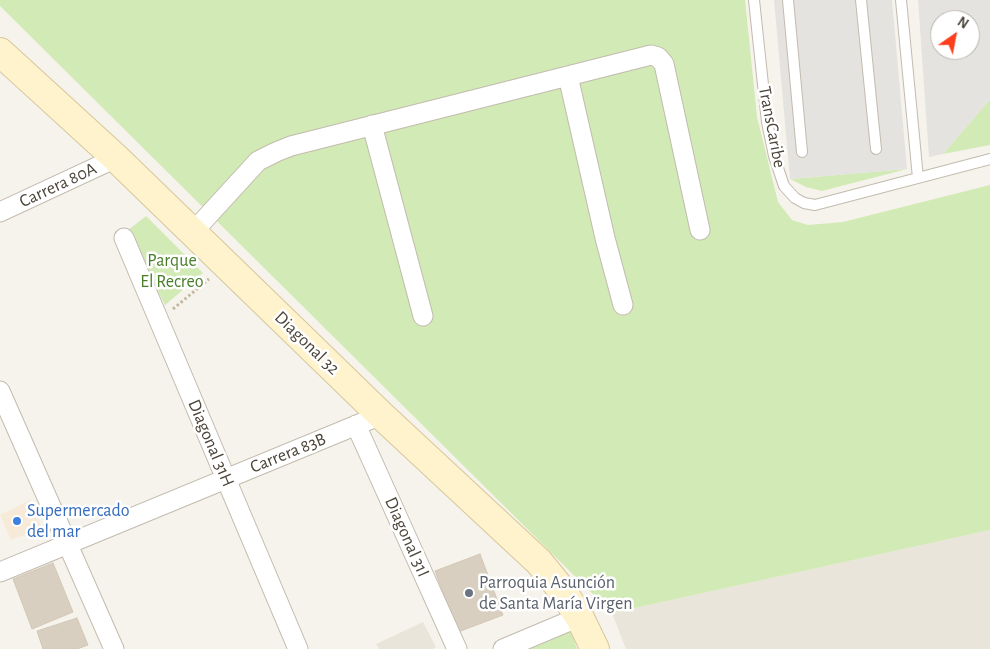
<!DOCTYPE html>
<html>
<head>
<meta charset="utf-8">
<style>
  body { margin:0 }
  #map { position:relative; width:990px; height:649px; overflow:hidden; background:#f6f3ec; font-family:"Alegreya Sans",sans-serif }
  canvas { display:block }
  .north { position:absolute; left:930px; top:10px; width:50px; height:50px; box-sizing:border-box; background:#fff; border:1px solid #b7b4b0; border-radius:50%; rotate:33deg; font-size:14px; font-weight:700; line-height:20px; text-align:center; color:#4b4439 }
  .north::after { content:''; display:block; margin:auto; width:18px; height:22px; background:#fc3f1d; clip-path:polygon(50% 0,100% 100%,50% 72%,0 100%) }
</style>
</head>
<body>
<div id="map">
<canvas width="990" height="649"></canvas>
<div class="north">N</div>
</div>
<script>
const g = document.querySelector('canvas').getContext('2d');
g.lineJoin = 'round';
function paint(path, color) {
  g.fillStyle = color;
  g.fill(path, 'evenodd');
}
function shape(rows) {
  const path = new Path2D();
  for (const r of rows) {
    path.moveTo(r[0], r[1]);
    for (let i = 2; i < r.length; i += 2) path.lineTo(r[i], r[i + 1]);
  }
  return path;
}
function strokePath(path, color, width, dash) {
  g.strokeStyle = color;
  g.lineWidth = width;
  g.lineCap = dash ? 'butt' : 'round';
  g.setLineDash(dash || []);
  g.stroke(path);
}
function write(font, color, halo, rows, align = 'center') {
  g.font = font + ' "Alegreya Sans",sans-serif';
  g.lineWidth = 5;
  g.setLineDash([]);
  g.textBaseline = 'middle';
  g.strokeStyle = halo;
  g.fillStyle = color;
  for (const [text, x, y, turn = 0] of rows) {
    g.save();
    g.translate(x, y);
    g.rotate((+turn || 0) * Math.PI / 180);
    g.textAlign = isNaN(turn) ? turn : align;
    if (halo) g.strokeText(text, 0, 0);
    g.fillText(text, 0, 0);
    g.restore();
  }
}
const residential = shape([
  [990,530,990,649,626,649,612,613],
  [423,622,436,647,433,649,379,649,376,644]
]);
const commercial = shape([
  [30,500,42,528,11,540,0,515]
]);
const green = shape([
  [0,0,745,0,757,117,778,202,792,220,808,225,843,222,990,185,990,530,612,613,0,6],
  [990,99,990,145,943,154],
  [907,169,822,191,806,187,790,179],
  [146,216,203,273,165,305,127,231],
  [570,628,577,649,519,649]
]);
const parking = shape([
  [774,0,892,0,907,169,790,179],
  [918,0,990,0,990,99,943,154,929,157],
  [940,20,970,20,970,50,940,50]
]);
const building = shape([
  [480,554,503,615,458,632,435,571,480,554],
  [53,563,73,612,32,629,13,579,53,563],
  [77,618,88,645,77,649,43,649,37,631,77,618]
]);
const path = shape([
  [173,309,209,279]
]);
const lane = shape([
  [754,0,767,122,774,156,784,186,795,198,804,203,815,205,990,159],
  [788,0,802,152],
  [861,0,876,149],
  [901,0,918,178]
]);
const street = shape([
  [568,76,605,238,623,305],
  [372,125,423,316],
  [0,212,116,158],
  [193,232,258,161,276,152,291,146,651,55,658,57,664,64,700,230],
  [124,238,298,649],
  [0,391,114,649],
  [356,425,457,649],
  [0,572,381,415],
  [503,649,572,620,580,618]
]);
const secondary = shape([
  [0,52,116,158,381,415,539,562,561,589,580,618,595,649]
]);
const markers = [
  [17,521,5,"#3f7fe0"],
  [469,593,5,"#6b7280"]
];
const streetNames = [
  ["TransCaribe",772,127,79],
  ["Carrera 80A",58,185,-25],
  ["Diagonal 32",307,343,44],
  ["Diagonal 31H",211,443,67],
  ["Carrera 83B",288,453,-22],
  ["Diagonal 31I",407,537,66]
];
const parkNames = [
  ["Parque",172,261],
  ["El Recreo",172,282]
];
const shopNames = [
  ["Supermercado",27,511],
  ["del mar",27,532]
];
const worshipNames = [
  ["Parroquia Asunción",479,583],
  ["de Santa María Virgen",479,604]
];
paint(residential, '#eae5da');
paint(commercial, '#f7ead8');
paint(green, '#d2eab5');
paint(parking, '#e5e3e0');
paint(building, '#d8cfc1');
strokePath(building, '#d3c7b4', 1);
strokePath(lane, '#c2bbae', 12);
strokePath(street, '#c2bbae', 21);
strokePath(secondary, '#d6c79b', 30);
strokePath(path, '#c4b79f', 3, [2.5, 2.5]);
strokePath(lane, '#fff', 10);
strokePath(street, '#fff', 19);
strokePath(secondary, '#fff3cd', 28);
for (const [x, y, r, color] of markers) {
  const dot = new Path2D();
  dot.arc(x, y, r, 0, 2 * Math.PI);
  g.fillStyle = color;
  g.fill(dot);
  strokePath(dot, '#fff', 2);
}
write('18px', '#4b4439', '#fff', streetNames);
write('18px', '#4a7f2a', '#fff', parkNames);
write('18px', '#366cbe', '#fff', shopNames, 'left');
write('18px', '#5b616d', '#fff', worshipNames, 'left');
</script>
</body>
</html>
